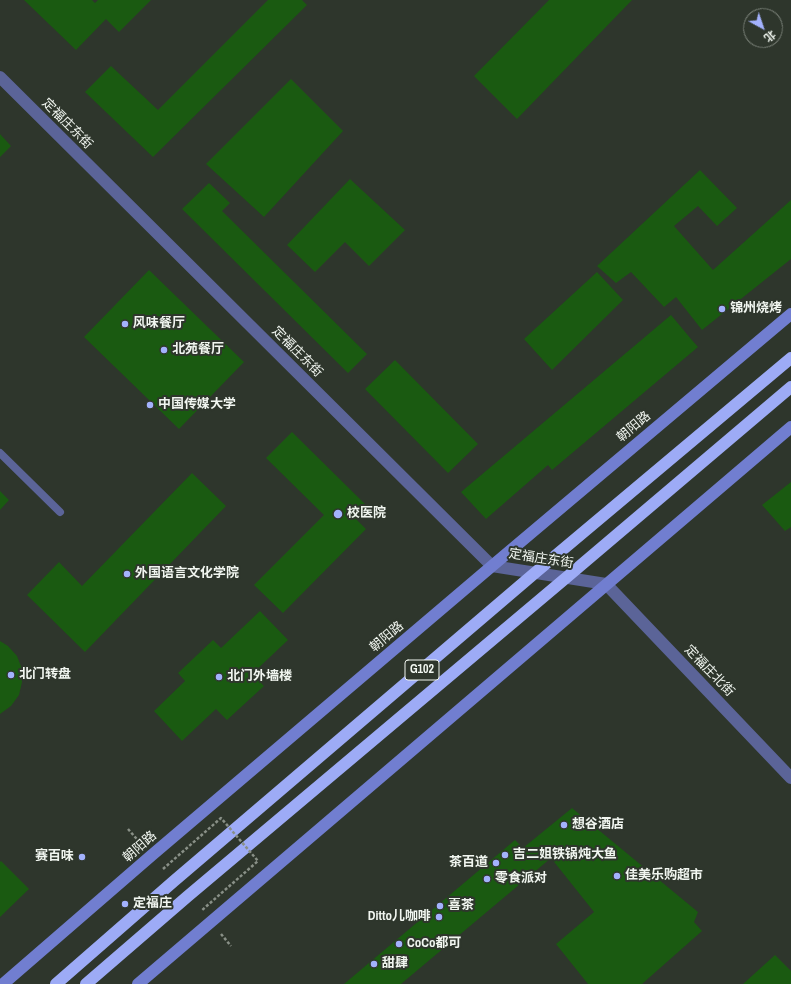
<!DOCTYPE html>
<html>
<head>
<meta charset="utf-8">
<style>
  body { margin:0 }
  #map { position:relative; width:791px; height:984px; overflow:hidden; background:#2e362c; font-family:"Archivo Narrow","Noto Sans SC",sans-serif }
  canvas { display:block }
  .north { position:absolute; left:743px; top:8px; width:40px; height:40px; box-sizing:border-box; background:#2e362c; border:1px solid #7c837a; border-radius:50%; rotate:140deg; font-size:11px; font-weight:700; line-height:16px; text-align:center; color:#f1f6f0 }
  .north::after { content:''; display:block; margin:auto; width:14px; height:18px; background:#a3b2fd; clip-path:polygon(50% 0,100% 100%,50% 72%,0 100%) }
</style>
</head>
<body>
<div id="map">
<canvas width="791" height="984"></canvas>
<div class="north">北</div>
</div>
<script>
const g = document.querySelector('canvas').getContext('2d');
g.lineJoin = 'round';
function paint(path, color) {
  g.fillStyle = color;
  g.fill(path, 'evenodd');
}
function shape(rows) {
  const path = new Path2D();
  for (const r of rows) {
    path.moveTo(r[0], r[1]);
    for (let i = 2; i < r.length; i += 2) path.lineTo(r[i], r[i + 1]);
  }
  return path;
}
function strokePath(path, color, width, dash) {
  g.strokeStyle = color;
  g.lineWidth = width;
  g.lineCap = dash ? 'butt' : 'round';
  g.setLineDash(dash || []);
  g.stroke(path);
}
function write(font, color, halo, rows, align = 'center') {
  g.font = font + ' "Archivo Narrow","Noto Sans SC",sans-serif';
  g.lineWidth = 4;
  g.setLineDash([]);
  g.textBaseline = 'middle';
  g.strokeStyle = halo;
  g.fillStyle = color;
  for (const [text, x, y, turn = 0] of rows) {
    g.save();
    g.translate(x, y);
    g.rotate((+turn || 0) * Math.PI / 180);
    g.textAlign = isNaN(turn) ? turn : align;
    if (halo) g.strokeText(text, 0, 0);
    g.fillText(text, 0, 0);
    g.restore();
  }
}
const building = shape([
  [24,0,92,0,95,3,98,0,151,0,119,32,106,19,76,50],
  [268,0,302,0,307,5,153,157,85,92,111,66,158,110],
  [549,0,632,0,517,119,474,76],
  [291,79,343,131,264,217,206,164],
  [0,134,11,146,0,157],
  [700,170,737,208,717,226,698,206,674,226,713,270,791,200,791,259,702,330,676,297,664,307,631,272,616,283,597,266],
  [350,179,405,230,369,266,345,242,315,272,287,245],
  [209,183,230,203,222,211,367,354,348,373,182,209],
  [149,270,244,362,179,429,84,337],
  [597,272,623,300,552,370,524,339],
  [671,315,691,339,698,347,552,470,548,465,486,519,461,492],
  [395,360,478,444,448,473,365,389],
  [292,432,365,504,353,516,366,529,283,613,254,585,324,515,266,458],
  [192,473,226,506,85,652,27,595,59,562,82,586],
  [791,482,791,527,785,531,762,505],
  [0,491,9,500,0,510],
  [260,611,288,640,252,674,264,686,227,720,216,709,182,741,154,711,185,681,178,673,213,640,221,648],
  [0,641,8,646,17,656,22,669,22,682,19,695,11,706,0,714],
  [572,808,698,912,694,922,702,931,642,984,588,984,556,944,594,912,551,858,401,984,344,984,515,840,523,848],
  [1,861,29,889,0,917,0,862],
  [775,955,791,971,791,984,743,984]
]);
const path = shape([
  [128,829,142,845],
  [221,934,231,946]
]);
const lane = shape([
  [0,453,60,512]
]);
const street = shape([
  [0,77,492,566,606,584,791,778]
]);
const secondary = shape([
  [3,984,152,855,492,566,791,314],
  [138,984,791,427]
]);
const highway = shape([
  [56,984,174,881,536,572,791,358],
  [86,984,188,896,567,577,791,387]
]);
const pathBridge = shape([
  [163,869,221,818,258,861,201,911]
]);
const markers = [
  [722,309,4,"#a3b2fd"],
  [125,324,4,"#a3b2fd"],
  [164,350,4,"#a3b2fd"],
  [150,405,4,"#a3b2fd"],
  [338,514,5,"#a3b2fd"],
  [127,574,4,"#a3b2fd"],
  [11,675,4,"#a3b2fd"],
  [219,677,4,"#a3b2fd"],
  [564,825,4,"#a3b2fd"],
  [505,855,4,"#a3b2fd"],
  [82,857,4,"#a3b2fd"],
  [496,863,4,"#a3b2fd"],
  [617,876,4,"#a3b2fd"],
  [487,879,4,"#a3b2fd"],
  [125,904,4,"#a3b2fd"],
  [440,906,4,"#a3b2fd"],
  [439,917,4,"#a3b2fd"],
  [399,944,4,"#a3b2fd"],
  [374,964,4,"#a3b2fd"]
];
const shields = [
  [422,670,34]
];
const shieldNames = [
  ["G102",422,670]
];
const streetNames = [
  ["定福庄东街",67,124,45],
  ["定福庄东街",297,352,45],
  ["朝阳路",634,427,-40],
  ["定福庄东街",541,559,9],
  ["朝阳路",387,637,-40],
  ["定福庄北街",709,671,46],
  ["朝阳路",140,847,-41]
];
const poiNames = [
  ["锦州烧烤",730,309],
  ["风味餐厅",133,324],
  ["北苑餐厅",172,350],
  ["中国传媒大学",158,405],
  ["校医院",347,514],
  ["外国语言文化学院",135,574],
  ["北门转盘",19,675],
  ["北门外墙楼",227,677],
  ["想谷酒店",572,825],
  ["吉二姐铁锅炖大鱼",513,855],
  ["赛百味",74,857,"right"],
  ["茶百道",488,863,"right"],
  ["佳美乐购超市",625,876],
  ["零食派对",495,879],
  ["定福庄",133,904],
  ["喜茶",448,906],
  ["Ditto儿咖啡",431,917,"right"],
  ["CoCo都可",407,944],
  ["甜肆",382,964]
];
paint(building, '#1a5a11');
strokePath(path, '#899087', 2.5, [3, 2]);
strokePath(lane, '#5b6498', 8);
strokePath(street, '#5b6498', 12);
strokePath(secondary, '#717ed0', 12);
strokePath(highway, '#9dabf6', 12);
strokePath(pathBridge, '#899087', 2.5, [3, 2]);
for (const [x, y, r, color] of markers) {
  const dot = new Path2D();
  dot.arc(x, y, r, 0, 2 * Math.PI);
  g.fillStyle = color;
  g.fill(dot);
  strokePath(dot, '#2e362c', 1.5);
}
for (const [x, y, w] of shields) {
  const box = new Path2D();
  box.roundRect(x - w / 2, y - 10, w, 20, 3);
  g.fillStyle = '#2e362c';
  g.fill(box);
  strokePath(box, '#f1f6f0', 1);
}
write('bold 12px', '#f1f6f0', null, shieldNames);
write('13px', '#f1f6f0', '#2e362c', streetNames);
write('bold 13px', '#f1f6f0', '#2e362c', poiNames, 'left');
</script>
</body>
</html>
